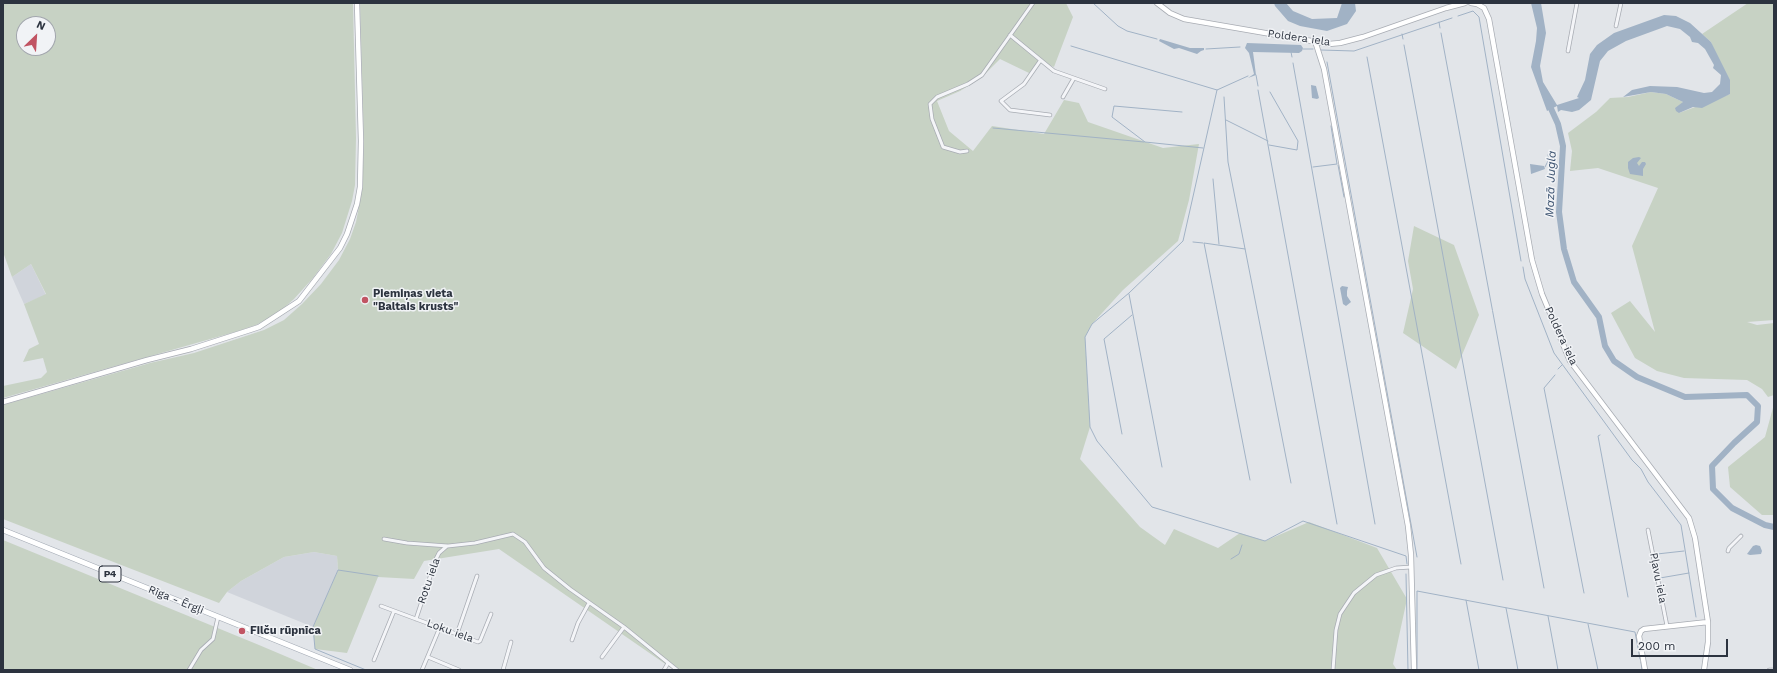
<!DOCTYPE html>
<html>
<head>
<meta charset="utf-8">
<style>
  body { margin:0 }
  #map { position:relative; width:1777px; height:673px; overflow:hidden; background:#e2e5e9; font-family:"Work Sans",sans-serif }
  canvas { display:block }
  .frame { position:absolute; inset:0; border:4px solid #2c333f; pointer-events:none }
  .north { position:absolute; left:16px; top:16px; width:40px; height:40px; box-sizing:border-box; background:#f1f3f6; border:1px solid #a2a6ad; border-radius:50%; rotate:25deg; font-size:11px; font-weight:700; line-height:16px; text-align:center; color:#2c333f }
  .north::after { content:''; display:block; margin:auto; width:14px; height:18px; background:#c15463; clip-path:polygon(50% 0,100% 100%,50% 72%,0 100%) }
  .scale { position:absolute; left:1631px; top:639px; width:97px; height:18px; box-sizing:border-box; border:2px solid #2c333f; border-top:0; padding-left:5px; font-size:12px; line-height:14px; white-space:nowrap; color:#2c333f; -webkit-text-stroke:3px #f1f3f6; paint-order:stroke }
</style>
</head>
<body>
<div id="map">
<canvas width="1777" height="673"></canvas>
<div class="frame"></div>
<div class="north">N</div>
<div class="scale">200 m</div>
</div>
<script>
const g = document.querySelector('canvas').getContext('2d');
g.lineJoin = 'round';
function paint(path, color) {
  g.fillStyle = color;
  g.fill(path, 'evenodd');
}
function shape(rows) {
  const path = new Path2D();
  for (const r of rows) {
    path.moveTo(r[0], r[1]);
    for (let i = 2; i < r.length; i += 2) path.lineTo(r[i], r[i + 1]);
  }
  return path;
}
function strokePath(path, color, width, dash) {
  g.strokeStyle = color;
  g.lineWidth = width;
  g.lineCap = dash ? 'butt' : 'round';
  g.setLineDash(dash || []);
  g.stroke(path);
}
function write(font, color, halo, rows, align = 'center') {
  g.font = font + ' "Work Sans",sans-serif';
  g.lineWidth = 3;
  g.setLineDash([]);
  g.textBaseline = 'middle';
  g.strokeStyle = halo;
  g.fillStyle = color;
  for (const [text, x, y, turn = 0] of rows) {
    g.save();
    g.translate(x, y);
    g.rotate((+turn || 0) * Math.PI / 180);
    g.textAlign = isNaN(turn) ? turn : align;
    if (halo) g.strokeText(text, 0, 0);
    g.fillText(text, 0, 0);
    g.restore();
  }
}
const built = shape([
  [31,264,46,295,24,304,12,277],
  [314,552,337,556,338,570,313,627,227,592,241,581,284,557]
]);
const green = shape([
  [3,3,353,3,356,138,355,185,352,201,342,233,331,254,313,278,294,299,277,314,256,325,235,332,3,398,3,386,41,378,47,372,43,358,23,362,29,349,39,344,24,304,46,294,31,264,12,277,3,252],
  [24,24,48,24,48,48,24,48],
  [360,3,1066,3,1073,17,1054,67,1040,61,1029,73,1000,59,981,78,960,91,937,101,949,131,973,151,992,126,1044,134,1064,100,1079,103,1088,122,1163,148,1199,144,1189,200,1178,241,1123,290,1092,324,1085,337,1090,427,1080,459,1140,527,1165,545,1174,529,1218,548,1240,533,1265,541,1309,522,1377,548,1407,599,1393,664,1397,670,674,670,499,549,424,561,414,579,378,577,347,653,315,649,313,627,338,570,337,556,314,552,284,557,241,581,227,592,219,603,3,519,3,405,150,363,194,353,264,330,284,320,302,304,321,284,339,260,350,239,356,222,362,191,364,144],
  [1748,3,1774,3,1774,320,1747,322,1757,325,1774,323,1774,395,1768,397,1762,389,1747,380,1684,378,1657,371,1635,358,1611,313,1630,301,1655,332,1632,246,1658,188,1598,168,1570,171,1572,151,1568,133,1596,112,1610,98,1628,97,1651,92,1666,94,1683,102,1679,113,1730,94,1711,42,1702,34],
  [1414,226,1454,245,1479,315,1456,369,1403,333,1413,289,1408,261],
  [1774,404,1774,515,1762,515,1730,487,1728,467,1765,437],
  [3,540,259,645,318,670,3,670]
]);
const water = shape([
  [1274,3,1286,3,1293,11,1312,19,1337,18,1342,3,1355,3,1356,11,1347,24,1327,31,1300,26,1288,21,1275,6],
  [1531,3,1541,3,1546,33,1540,66,1543,82,1557,105,1579,98,1577,97,1585,80,1590,54,1597,45,1614,33,1664,15,1676,16,1690,23,1711,42,1730,80,1730,94,1702,108,1693,107,1679,113,1676,111,1675,108,1683,102,1666,94,1651,92,1623,97,1632,90,1650,86,1677,87,1704,93,1712,92,1720,84,1721,75,1713,68,1714,65,1705,49,1698,43,1692,42,1690,37,1680,29,1667,26,1626,41,1608,51,1600,61,1591,100,1579,110,1572,112,1561,110,1558,112,1557,106,1547,111,1531,67,1536,41,1537,28],
  [1160,39,1190,48,1204,48,1204,50,1201,51,1197,54,1179,48,1174,49,1159,41],
  [1247,43,1301,45,1303,48,1302,51,1299,53,1253,52,1256,75,1248,78,1254,74,1249,53,1245,48],
  [1311,85,1316,86,1319,98,1317,99,1312,98],
  [1639,157,1641,158,1637,163,1639,166,1642,162,1645,162,1646,164,1643,169,1643,176,1630,174,1628,168,1628,162,1633,158],
  [1530,164,1544,166,1545,169,1531,174],
  [1342,286,1348,287,1347,291,1347,296,1351,302,1346,306,1343,304,1340,288],
  [1756,545,1760,546,1762,551,1761,554,1750,555,1747,554,1753,546]
]);
const stream = shape([
  [1093,3,1118,26,1127,31,1157,39],
  [1458,16,1473,11,1479,17,1521,261],
  [1439,22,1440,28],
  [1441,33,1544,588],
  [1402,34,1403,39],
  [1404,45,1503,580],
  [1071,46,1217,90,1248,76],
  [1206,49,1240,47],
  [1303,49,1313,49],
  [1321,50,1354,51,1452,18],
  [1291,52,1292,57],
  [1367,57,1461,564],
  [1327,62,1417,557],
  [1293,63,1375,524],
  [1256,75,1258,86],
  [1217,90,1183,241,1129,293,1092,324,1085,337,1090,427,1097,441,1152,507,1265,541,1303,521,1406,556,1407,564],
  [1258,90,1337,524],
  [1224,97,1228,162,1291,483],
  [1182,112,1114,106,1112,117,1145,142,1203,148],
  [1226,120,1268,141],
  [993,128,1144,142],
  [1269,145,1297,150,1298,141,1270,92],
  [1338,165,1344,197],
  [1313,167,1337,164,1331,126],
  [1545,167,1549,159,1548,155],
  [1213,179,1219,244],
  [1193,242,1203,243],
  [1245,249,1204,243,1250,480],
  [1523,267,1525,279,1554,353,1632,460,1641,469,1648,482,1681,525,1696,617],
  [1129,294,1162,467],
  [1558,369,1562,365],
  [1555,375,1544,388,1584,593],
  [1122,434,1104,339,1132,315],
  [1600,435,1598,436,1628,597],
  [1657,554,1684,551],
  [1231,559,1239,554,1242,545],
  [1406,574,1408,670],
  [1660,578,1689,573],
  [1466,600,1479,670],
  [1506,608,1518,670],
  [1548,616,1558,670],
  [1588,624,1598,670],
  [1641,662,1642,670],
  [366,670,315,649,313,627,338,570,378,576],
  [1417,670,1417,591,1635,632,1640,659]
]);
const river = shape([
  [1548,102,1558,124,1563,146,1559,212,1564,249,1574,282,1599,317,1605,346,1614,361,1637,377,1685,397,1747,395,1758,406,1757,422,1734,443,1712,466,1713,489,1732,508,1765,525,1774,527]
]);
const street = shape([
  [1616,26,1621,3],
  [1010,35,1054,71,1105,89],
  [1568,51,1577,3],
  [1040,61,1024,84,1001,101,1010,110,1050,115],
  [1063,97,1074,78],
  [967,151,960,152,943,147,932,119,930,104,937,97,968,84,982,75,1033,3],
  [1648,530,1667,626],
  [384,539,407,543,448,546,475,543,513,534,525,542,544,568,570,589,624,627,677,670],
  [1728,551,1729,548,1741,536],
  [381,606,478,642,480,641,491,614],
  [416,619,436,559,439,553,447,546],
  [457,634,477,576],
  [572,640,578,623,589,603],
  [428,657,459,670],
  [602,657,624,627],
  [374,660,394,611],
  [189,670,201,650,213,639,218,617],
  [422,670,440,627],
  [503,670,511,642],
  [664,670,668,663],
  [1333,670,1336,630,1340,614,1354,593,1376,575,1396,568,1411,567],
  [1769,670,1774,670]
]);
const secondary = shape([
  [1157,3,1170,13,1184,19,1329,44,1340,43,1363,37,1446,8,1465,3],
  [1471,3,1477,4,1484,8,1489,19,1532,260,1542,294,1570,361,1689,518,1695,538,1708,622,1708,642,1704,670],
  [1315,41,1324,69,1408,526,1411,555,1414,670],
  [3,402,147,360,191,349,250,330,259,327,299,301,340,248,347,234,357,204,360,187,361,141,357,3],
  [1645,670,1639,636,1641,631,1644,629,1708,622]
]);
const primary = shape([
  [3,530,350,670]
]);
const markers = [
  [365,300,4,"#c15463"],
  [242,631,4,"#c15463"]
];
const shields = [
  [110,574,22]
];
const shieldNames = [
  ["P4",110,574]
];
const streetNames = [
  ["Poldera iela",1299,38,8],
  ["Poldera iela",1561,336,65],
  ["Pļavu iela",1658,578,79],
  ["Rotu iela",429,581,-71],
  ["Rīga - Ērgļi",176,600,22],
  ["Loku iela",450,631,20]
];
const poiNames = [
  ["Piemiņas vieta",373,294],
  ["\"Baltais krusts\"",373,307],
  ["Filču rūpnīca",250,631]
];
const waterNames = [
  ["Mazā Jugla",1551,184,-88]
];
paint(built, '#d0d4db');
paint(green, '#c7d2c4');
paint(water, '#a1b2c5');
strokePath(stream, '#a1b2c5', 1);
strokePath(river, '#a1b2c5', 6);
strokePath(street, '#a8acb3', 4.5);
strokePath(secondary, '#a8acb3', 6);
strokePath(primary, '#a2a9b3', 6);
strokePath(street, '#f4f5f8', 3);
strokePath(secondary, '#fff', 4.5);
strokePath(primary, '#fff', 5);
for (const [x, y, r, color] of markers) {
  const dot = new Path2D();
  dot.arc(x, y, r, 0, 2 * Math.PI);
  g.fillStyle = color;
  g.fill(dot);
  strokePath(dot, '#f1f3f6', 1.5);
}
for (const [x, y, w] of shields) {
  const box = new Path2D();
  box.roundRect(x - w / 2, y - 8, w, 16, 3);
  g.fillStyle = '#f1f3f6';
  g.fill(box);
  strokePath(box, '#2c333f', 1);
}
write('bold 10px', '#2c333f', null, shieldNames);
write('11px', '#2c333f', '#f1f3f6', streetNames);
write('bold 11px', '#2c333f', '#f1f3f6', poiNames, 'left');
write('italic 12px', '#3a516f', '#f1f3f6', waterNames);
</script>
</body>
</html>
